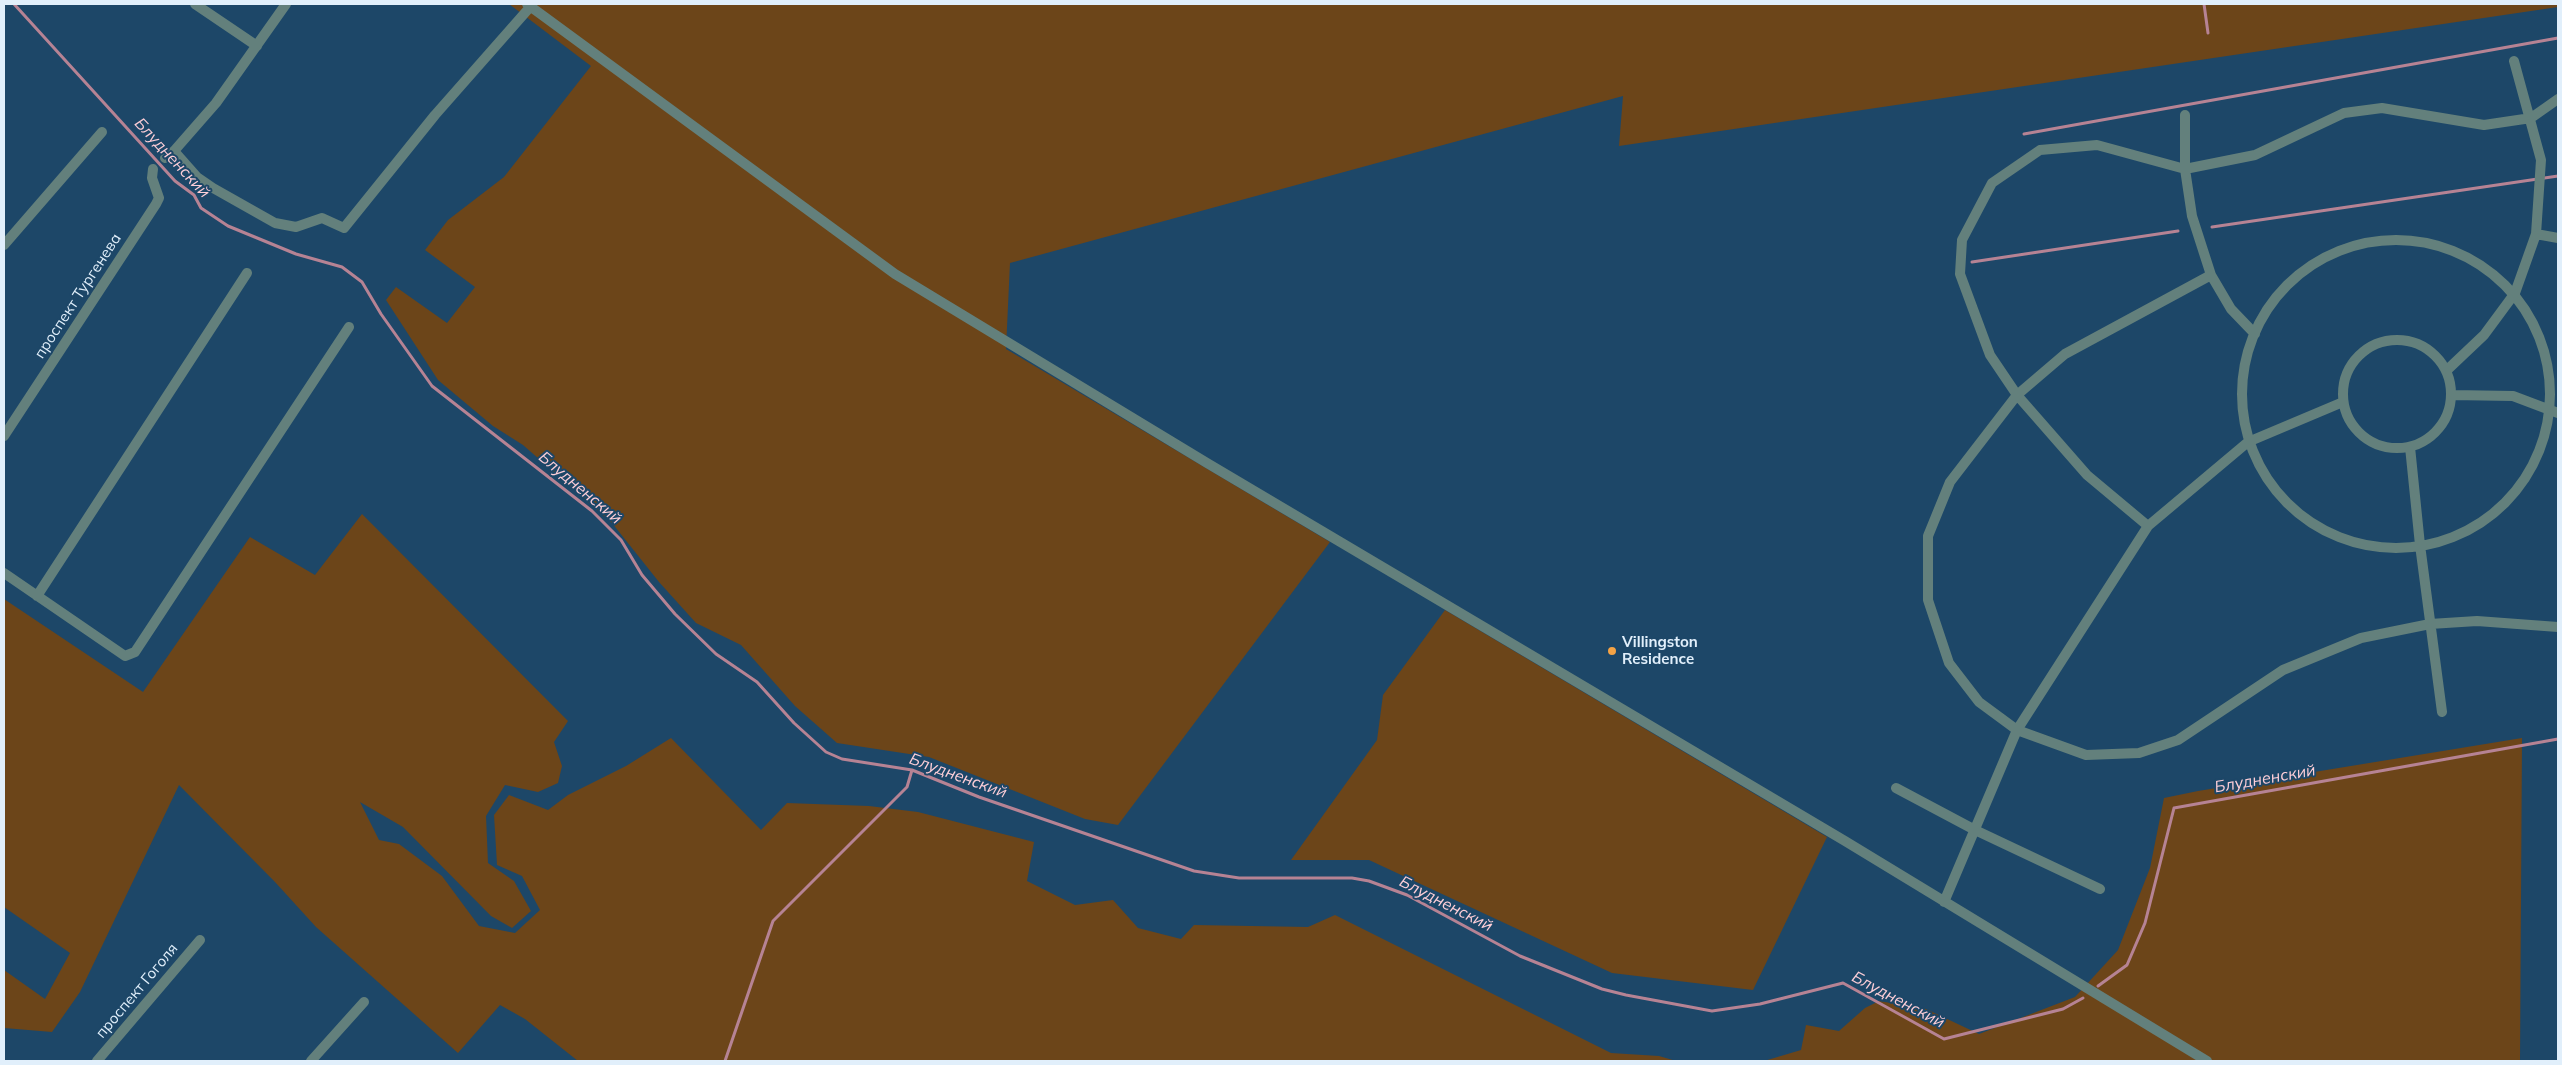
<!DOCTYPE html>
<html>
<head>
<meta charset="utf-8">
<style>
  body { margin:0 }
  #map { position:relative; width:2562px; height:1065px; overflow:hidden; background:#1d4768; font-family:Mulish,sans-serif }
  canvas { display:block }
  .frame { position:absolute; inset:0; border:5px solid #e1effb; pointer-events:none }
</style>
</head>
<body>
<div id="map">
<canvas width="2562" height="1065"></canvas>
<div class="frame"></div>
</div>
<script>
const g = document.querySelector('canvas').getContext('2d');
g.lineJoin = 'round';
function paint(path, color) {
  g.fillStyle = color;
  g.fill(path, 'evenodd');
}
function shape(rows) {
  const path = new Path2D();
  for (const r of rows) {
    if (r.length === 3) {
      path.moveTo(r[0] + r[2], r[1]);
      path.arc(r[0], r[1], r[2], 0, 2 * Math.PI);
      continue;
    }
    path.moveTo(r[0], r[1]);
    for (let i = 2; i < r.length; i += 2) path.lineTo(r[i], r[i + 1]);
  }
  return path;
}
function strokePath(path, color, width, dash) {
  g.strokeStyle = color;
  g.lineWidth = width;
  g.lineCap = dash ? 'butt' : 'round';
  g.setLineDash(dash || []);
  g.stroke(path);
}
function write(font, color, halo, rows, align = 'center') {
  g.font = font + ' Mulish,sans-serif';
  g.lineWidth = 4;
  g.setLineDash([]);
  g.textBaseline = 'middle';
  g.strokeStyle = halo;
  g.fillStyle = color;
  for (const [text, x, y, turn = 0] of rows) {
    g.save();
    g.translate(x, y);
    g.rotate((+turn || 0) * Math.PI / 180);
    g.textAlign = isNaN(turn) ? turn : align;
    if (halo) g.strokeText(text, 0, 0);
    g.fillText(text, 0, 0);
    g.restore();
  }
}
const green = shape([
  [509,4,2558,4,2558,7,1619,146,1623,96,1010,263,1006,349,1330,542,1118,825,1085,819,929,757,837,743,795,706,741,645,696,623,659,582,612,523,523,445,493,426,438,380,386,300,396,287,447,323,475,287,425,250,448,220,504,177,591,66],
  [362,514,568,721,554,742,562,766,558,783,538,792,505,785,486,816,488,863,514,881,531,911,512,928,491,916,403,827,360,802,379,840,399,844,442,876,479,926,515,933,540,910,522,876,497,865,494,815,509,795,548,810,568,795,626,766,671,738,761,830,787,803,869,806,918,812,1034,842,1027,881,1075,905,1113,900,1138,928,1181,939,1194,925,1308,927,1335,915,1611,1053,1659,1056,1676,1061,578,1061,525,1019,500,1005,458,1053,316,927,275,882,179,785,80,992,52,1032,4,1028,4,970,45,999,70,953,4,907,4,599,143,692,250,537,315,575],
  [1445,610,1827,837,1753,990,1612,973,1369,860,1291,860,1377,740,1383,695],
  [2522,738,2520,1061,1764,1061,1801,1050,1806,1025,1839,1031,1865,1008,1879,1001,1926,1009,1979,1034,2075,997,2118,950,2150,868,2164,798,2198,791]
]);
const stream = shape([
  [14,4,175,181,194,195,201,208,228,226,296,254,342,267,362,282,381,314,432,386,592,511,621,540,642,575,675,614,716,654,757,682,794,723,826,752,842,759,912,770,979,797,1194,871,1239,878,1352,878,1369,881,1407,895,1520,956,1602,989,1626,995,1712,1011,1760,1004,1843,983,1944,1039,2063,1009,2083,998],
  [2204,4,2208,33],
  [2024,134,2558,38],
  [2212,227,2558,176],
  [1972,262,2178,231],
  [2098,986,2127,965,2145,923,2174,808,2558,739],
  [725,1061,773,921,907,787,912,770]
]);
const minor = shape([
  [195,4,257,46],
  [527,4,895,274,1207,463,1845,841,2207,1061],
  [2185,115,2185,169,2192,216,2211,275,2231,309,2255,334],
  [174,151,197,177,213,188,275,223,296,227,322,218,344,228,435,115,531,6],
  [165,158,174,151,216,103,286,4],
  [2536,234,2558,238],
  [2396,394,154],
  [4,245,102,132],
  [2211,275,2065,354,2017,395,1950,482,1928,536,1928,600,1949,663,1979,702,2017,730,2086,755,2139,753,2178,740,2283,670,2361,638,2430,624,2477,621,2558,627],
  [2397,394,54],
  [2446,371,2484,335,2515,293,2536,234,2541,160,2514,61],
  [2452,395,2513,396,2558,413],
  [4,436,156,204,159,198,152,178,153,169],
  [2410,447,2420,545,2442,712],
  [2148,526,2087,475,2017,395,1990,355,1960,274,1962,240,1992,183,2040,150,2097,145,2185,169,2255,155,2344,113,2382,108,2484,125,2531,118,2558,99],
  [4,573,125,656,135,652,349,327],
  [37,596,247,273],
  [1896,788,1975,830,2100,889],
  [1944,902,2017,730,2148,526,2248,442,2343,402],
  [97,1061,200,940],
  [311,1061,364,1002]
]);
const markers = [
  [1612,651,5,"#f5a345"]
];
const streetNames = [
  ["проспект Тургенева",78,296,-57],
  ["проспект Гоголя",137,991,-50]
];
const poiNames = [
  ["Villingston",1622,642],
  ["Residence",1622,659]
];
const waterNames = [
  ["Блудненский",172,158,47],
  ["Блудненский",580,488,40],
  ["Блудненский",958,776,20],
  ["Блудненский",2265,779,-10],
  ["Блудненский",1446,904,27],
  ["Блудненский",1898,1000,28]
];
paint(green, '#6c4519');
strokePath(stream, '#b68394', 3);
strokePath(minor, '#63807c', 10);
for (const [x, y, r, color] of markers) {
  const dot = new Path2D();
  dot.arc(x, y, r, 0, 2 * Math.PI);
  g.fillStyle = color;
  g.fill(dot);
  strokePath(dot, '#1d4768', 2);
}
write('15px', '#e1effb', '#1d4768', streetNames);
write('bold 15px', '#e1effb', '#1d4768', poiNames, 'left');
write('italic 16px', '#fecfd8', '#1d4768', waterNames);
</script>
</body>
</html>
